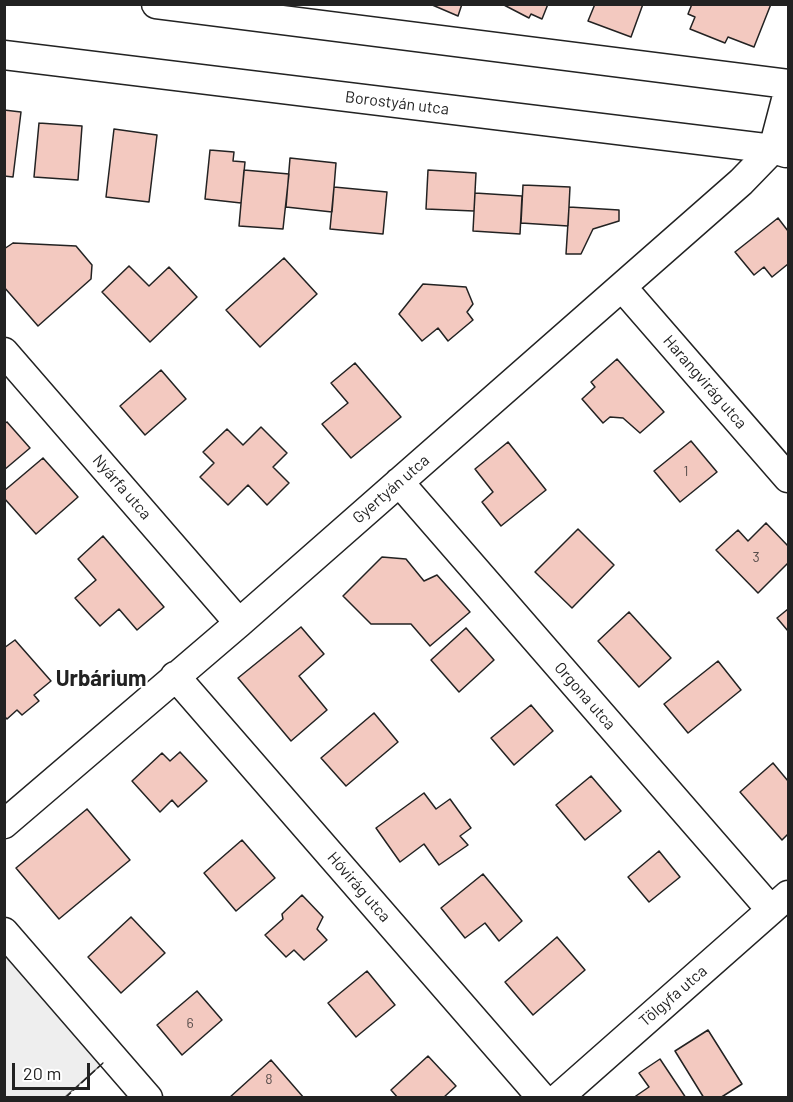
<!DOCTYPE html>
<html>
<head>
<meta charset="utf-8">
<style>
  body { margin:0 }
  #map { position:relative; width:793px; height:1102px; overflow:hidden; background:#fff; font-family:Barlow,sans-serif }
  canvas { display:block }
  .frame { position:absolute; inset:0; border:6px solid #222; pointer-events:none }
  .scale { position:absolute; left:12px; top:1063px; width:78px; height:27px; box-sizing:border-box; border:3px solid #222; border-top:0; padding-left:8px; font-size:18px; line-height:21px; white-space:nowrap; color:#222; -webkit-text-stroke:4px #fff; paint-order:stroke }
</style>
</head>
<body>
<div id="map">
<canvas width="793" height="1102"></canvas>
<div class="frame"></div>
<div class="scale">20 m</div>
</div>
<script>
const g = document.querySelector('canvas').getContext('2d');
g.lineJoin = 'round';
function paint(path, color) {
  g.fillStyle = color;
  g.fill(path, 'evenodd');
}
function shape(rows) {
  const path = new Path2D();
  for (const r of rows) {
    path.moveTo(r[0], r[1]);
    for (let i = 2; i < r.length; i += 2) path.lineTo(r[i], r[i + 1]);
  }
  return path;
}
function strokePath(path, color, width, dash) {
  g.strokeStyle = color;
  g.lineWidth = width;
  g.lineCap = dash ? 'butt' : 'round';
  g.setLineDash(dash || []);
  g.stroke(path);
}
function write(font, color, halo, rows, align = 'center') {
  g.font = font + ' Barlow,sans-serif';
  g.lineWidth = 4.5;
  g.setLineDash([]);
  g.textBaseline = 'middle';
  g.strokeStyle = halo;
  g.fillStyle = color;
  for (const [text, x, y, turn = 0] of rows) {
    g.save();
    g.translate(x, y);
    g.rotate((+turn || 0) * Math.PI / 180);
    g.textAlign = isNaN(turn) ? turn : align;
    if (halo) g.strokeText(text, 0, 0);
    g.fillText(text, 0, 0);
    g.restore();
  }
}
const green = shape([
  [4,949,103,1063,65,1097,5,1097,4,949]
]);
const building = shape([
  [430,4,462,4,458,16,430,4],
  [502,4,548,4,542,19,531,14,529,18,502,4],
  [595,4,643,4,631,37,588,21,595,4],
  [692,4,771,4,754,47,728,37,725,43,690,29,695,17,688,14,692,4],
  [4,110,21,112,13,177,4,176,4,110],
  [39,123,82,126,78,180,34,177,39,123],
  [114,129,157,135,149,202,106,197,114,129],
  [210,150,234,152,233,161,245,162,241,203,205,199,210,150],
  [290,158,336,163,332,212,286,207,290,158],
  [244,170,289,174,283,229,239,226,244,170],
  [428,170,476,173,474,211,426,209,428,170],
  [523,185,570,187,568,226,521,223,523,185],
  [334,187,387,192,383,234,330,229,334,187],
  [475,193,522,196,520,234,473,231,475,193],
  [569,207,619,210,619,221,593,229,581,254,566,254,569,207],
  [778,218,788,231,788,264,772,277,764,267,754,275,735,252,778,218],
  [13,243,76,246,92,265,91,279,38,326,4,287,4,249,13,243],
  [284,258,317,294,260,347,226,310,284,258],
  [129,266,149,286,169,267,197,297,150,342,102,292,129,266],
  [423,284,466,287,473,304,467,312,473,320,448,341,438,328,422,341,399,314,423,284],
  [617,359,664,412,640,433,623,418,610,417,603,423,582,399,595,387,591,382,617,359],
  [355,363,401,417,351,458,322,424,348,403,331,383,355,363],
  [161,370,186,399,145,435,120,406,161,370],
  [7,422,30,448,4,470,4,424,7,422],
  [261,427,287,453,273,467,289,483,267,505,248,485,228,505,200,477,214,463,203,452,227,429,243,445,261,427],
  [691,441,717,472,680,502,654,471,691,441],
  [508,442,546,490,501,526,482,502,493,492,475,469,508,442],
  [43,458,78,497,36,534,4,498,4,491,43,458],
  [766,523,788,546,788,563,758,593,716,550,738,530,748,541,766,523],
  [578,529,614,565,572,608,535,572,578,529],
  [103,536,164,607,137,630,119,609,100,626,75,598,96,580,78,559,103,536],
  [382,557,406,559,424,581,437,575,470,612,430,646,411,624,371,624,343,596,382,557],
  [788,609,788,631,777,618,788,609],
  [629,612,671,658,639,687,598,641,629,612],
  [301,627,324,654,299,676,327,710,291,741,238,678,301,627],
  [466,628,494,660,459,692,431,660,466,628],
  [15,640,51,681,34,695,39,701,22,715,17,710,7,719,4,716,4,648,15,640],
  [718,661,741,690,688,733,664,704,718,661],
  [531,705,553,731,514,765,491,738,531,705],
  [374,713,398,742,346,786,321,758,374,713],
  [180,752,207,781,178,807,172,800,160,812,132,781,162,753,170,761,180,752],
  [773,763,788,781,788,834,782,840,740,792,773,763],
  [591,776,621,811,585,840,556,805,591,776],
  [424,793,436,809,450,799,471,828,460,836,468,845,439,865,424,844,400,862,376,828,424,793],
  [87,809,130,860,59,919,16,868,87,809],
  [242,840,275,878,236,911,204,873,242,840],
  [659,851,680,877,649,902,628,877,659,851],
  [483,874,522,921,499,941,485,923,465,938,441,908,483,874],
  [302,895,323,917,317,929,327,940,304,960,294,950,286,957,265,935,283,919,282,914,302,895],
  [131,917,165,953,121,993,88,957,131,917],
  [557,937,585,970,533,1015,505,982,557,937],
  [367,971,395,1005,356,1037,328,1003,367,971],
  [197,991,222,1020,182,1055,157,1025,197,991],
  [708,1030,742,1084,720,1098,704,1098,675,1051,708,1030],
  [428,1056,456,1086,443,1098,398,1098,391,1090,428,1056],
  [660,1059,686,1098,633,1098,649,1087,639,1073,660,1059],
  [271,1060,304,1098,229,1098,271,1060]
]);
const minor = shape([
  [156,4,788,84],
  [4,55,773,149,786,153],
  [622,287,788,478],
  [4,352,239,623],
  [399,482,771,910],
  [175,676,542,1098],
  [4,824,239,623,741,182,773,149,788,92],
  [4,932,148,1098],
  [558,1098,788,895]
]);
const fence = shape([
  [65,1098,103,1063,105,1065]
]);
const numberNames = [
  ["1",686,471],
  ["3",756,557],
  ["6",190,1023],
  ["8",269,1079]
];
const streetNames = [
  ["Borostyán utca",397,103,7],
  ["Harangvirág utca",705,382,49],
  ["Nyárfa utca",122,487,49],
  ["Gyertyán utca",391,489,-41],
  ["Orgona utca",585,696,49],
  ["Hóvirág utca",359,887,49],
  ["Tölgyfa utca",673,996,-41]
];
const districtNames = [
  ["Urbárium",101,679]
];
paint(green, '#eee');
strokePath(green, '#6f6f6f', 1.5);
paint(building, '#f3c9c0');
strokePath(building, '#222', 1.5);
strokePath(minor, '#222', 31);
strokePath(minor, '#fff', 28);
strokePath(fence, '#222', 1.5, [8, 3]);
write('14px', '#564c4a', null, numberNames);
write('16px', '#222', '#fff', streetNames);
write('bold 22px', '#222', '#fff', districtNames);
</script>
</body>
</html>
